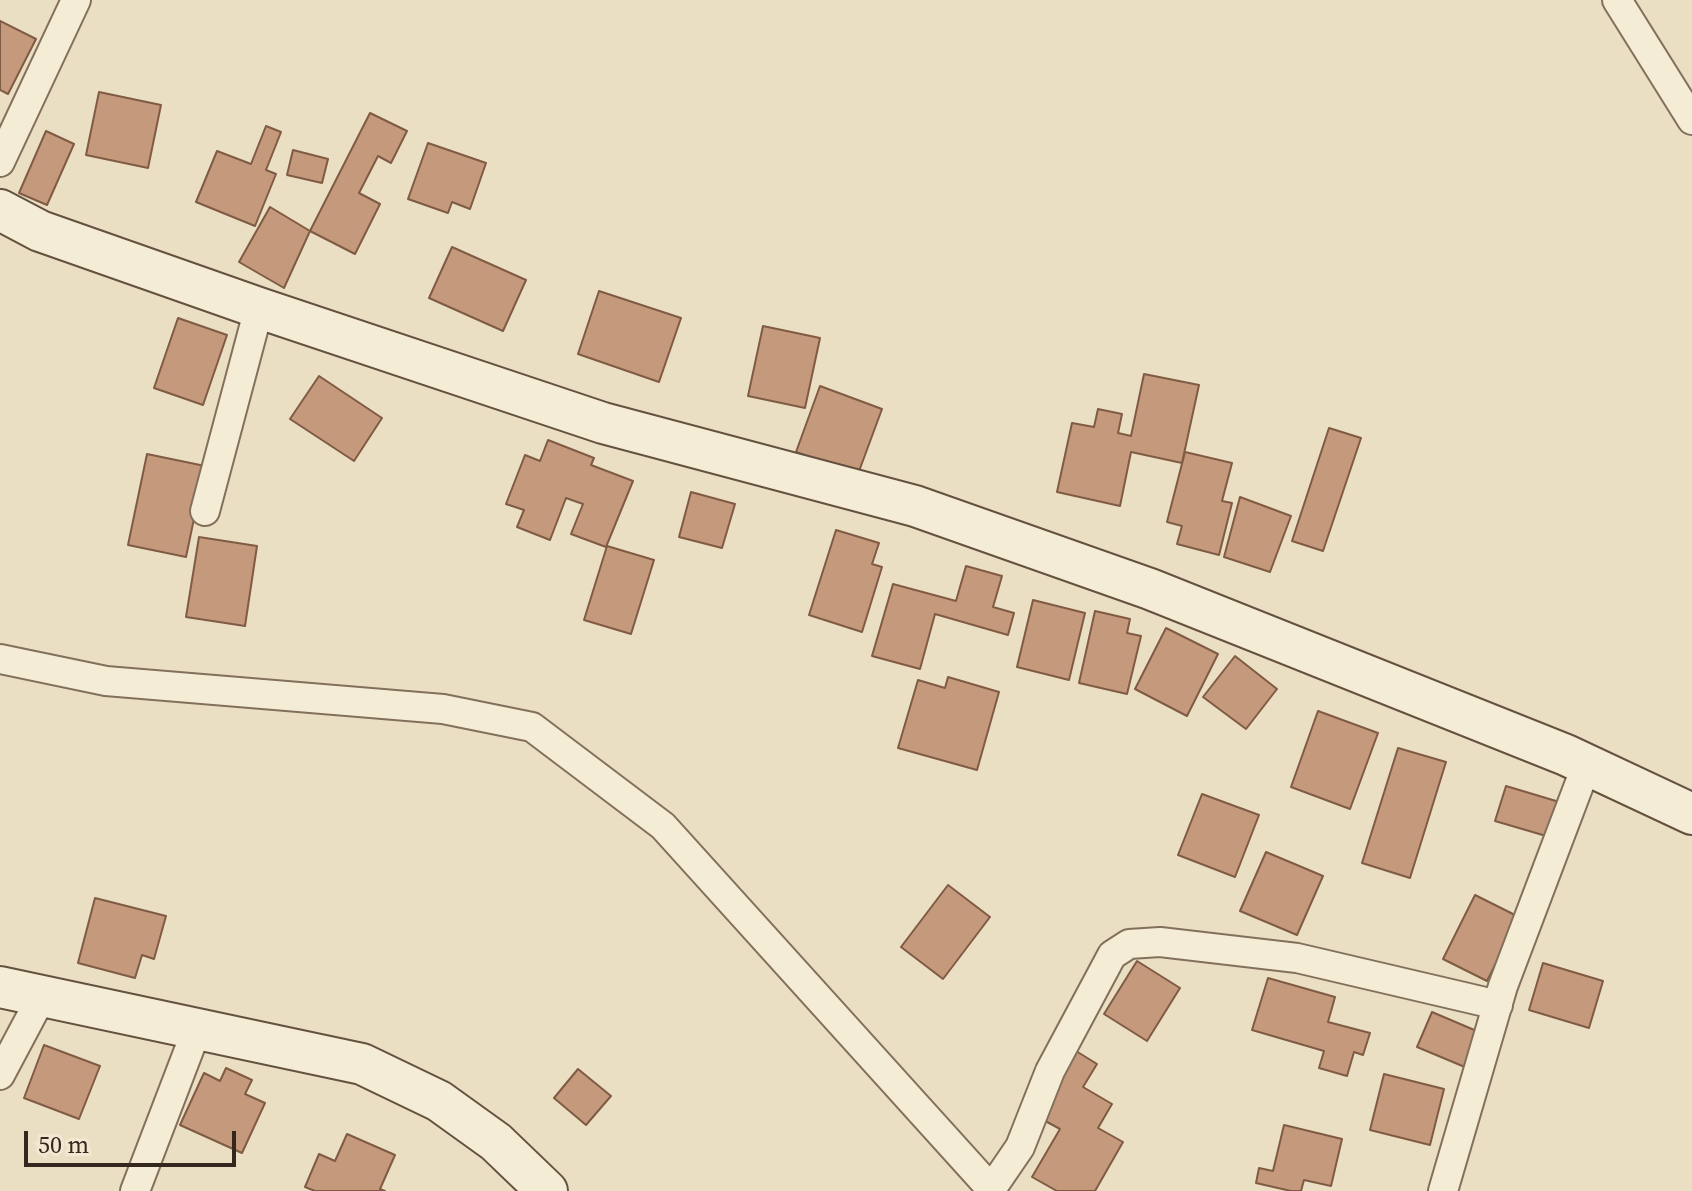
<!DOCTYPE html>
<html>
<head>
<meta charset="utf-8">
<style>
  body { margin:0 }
  #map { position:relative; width:1692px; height:1191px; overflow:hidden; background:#eadec3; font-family:"Source Serif 4",serif }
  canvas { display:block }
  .scale { position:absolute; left:24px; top:1131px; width:212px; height:36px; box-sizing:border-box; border:4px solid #34281e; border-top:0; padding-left:10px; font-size:24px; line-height:28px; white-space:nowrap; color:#34281e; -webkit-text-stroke:6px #f2e8d2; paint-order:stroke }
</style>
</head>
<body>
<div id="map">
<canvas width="1692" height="1191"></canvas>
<div class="scale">50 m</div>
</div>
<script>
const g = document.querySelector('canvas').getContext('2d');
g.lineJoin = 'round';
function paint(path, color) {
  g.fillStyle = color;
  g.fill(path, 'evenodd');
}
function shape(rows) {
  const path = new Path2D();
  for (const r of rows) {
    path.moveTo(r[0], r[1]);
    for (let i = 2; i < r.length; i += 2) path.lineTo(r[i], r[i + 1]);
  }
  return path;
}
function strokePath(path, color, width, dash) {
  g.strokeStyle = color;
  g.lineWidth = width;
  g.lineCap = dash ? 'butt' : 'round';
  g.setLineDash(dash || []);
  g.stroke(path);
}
const building = shape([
  [0,21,36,39,8,94,0,90,0,21],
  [99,92,161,105,148,168,86,155,99,92],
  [370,113,407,131,391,163,378,156,359,193,380,204,355,254,310,231,370,113],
  [266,126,281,132,266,170,276,174,255,226,196,202,217,151,251,164,266,126],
  [46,131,74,144,47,205,19,193,46,131],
  [428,143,486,163,470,209,452,202,448,213,408,199,428,143],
  [293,150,328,159,322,183,287,175,293,150],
  [270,207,310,231,284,288,239,262,270,207],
  [452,247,526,280,503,331,429,298,452,247],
  [599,291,681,318,659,382,578,354,599,291],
  [178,318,227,335,203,405,154,388,178,318],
  [763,326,820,338,805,408,748,396,763,326],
  [1144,374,1199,385,1182,463,1131,452,1120,506,1057,492,1072,423,1094,427,1098,409,1122,414,1118,433,1131,436,1144,374],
  [319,376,382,418,354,461,290,419,319,376],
  [820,386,882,409,858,474,796,452,820,386],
  [1329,428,1361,438,1323,551,1292,541,1329,428],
  [548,440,594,458,591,465,633,481,606,547,571,534,583,504,566,498,550,540,517,527,524,510,506,504,525,455,540,461,548,440],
  [1185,452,1232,463,1222,501,1232,503,1219,555,1177,544,1182,526,1167,522,1185,452],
  [147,454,205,466,186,557,128,545,147,454],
  [691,492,735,504,722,548,679,537,691,492],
  [1240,497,1291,516,1270,572,1224,557,1240,497],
  [836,530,879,543,872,564,882,567,862,632,809,615,836,530],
  [199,537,257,546,245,626,186,617,199,537],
  [607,546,654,560,631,634,584,620,607,546],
  [966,566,1002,576,993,607,1014,613,1008,635,935,614,920,669,872,656,893,584,956,601,966,566],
  [1033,600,1085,613,1069,680,1017,667,1033,600],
  [1095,611,1130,619,1127,633,1141,636,1127,694,1079,683,1095,611],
  [1166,628,1218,654,1187,716,1135,689,1166,628],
  [1235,656,1277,689,1246,729,1203,697,1235,656],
  [948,677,999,692,977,770,898,748,918,680,945,688,948,677],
  [1318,711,1378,733,1350,809,1291,787,1318,711],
  [1398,748,1446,762,1410,878,1362,863,1398,748],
  [1506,786,1566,804,1553,838,1495,821,1506,786],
  [1202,794,1259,815,1235,877,1178,855,1202,794],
  [1266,852,1323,876,1297,935,1240,911,1266,852],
  [948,885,990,917,943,979,901,947,948,885],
  [1475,895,1519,917,1487,981,1443,959,1475,895],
  [95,898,166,916,154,959,142,955,135,978,78,963,95,898],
  [1137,961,1180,988,1147,1041,1104,1014,1137,961],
  [1543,963,1603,981,1589,1028,1529,1010,1543,963],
  [1268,978,1335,997,1328,1022,1370,1033,1363,1055,1354,1052,1347,1076,1319,1068,1324,1051,1252,1030,1268,978],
  [1432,1012,1486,1035,1472,1070,1417,1047,1432,1012],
  [44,1045,100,1066,79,1119,24,1098,44,1045],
  [1076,1051,1097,1064,1083,1087,1112,1104,1098,1128,1123,1142,1095,1191,1057,1191,1032,1177,1060,1129,1038,1117,1076,1051],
  [226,1068,252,1080,245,1094,265,1103,242,1153,180,1125,204,1073,220,1081,226,1068],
  [578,1069,611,1096,586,1125,554,1098,578,1069],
  [1384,1074,1444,1089,1430,1145,1370,1130,1384,1074],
  [1284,1125,1342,1139,1331,1186,1304,1180,1301,1191,1291,1191,1256,1183,1259,1168,1273,1171,1284,1125],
  [347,1134,395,1155,380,1189,385,1191,315,1191,305,1187,319,1154,335,1161,347,1134]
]);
const street = shape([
  [1617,0,1692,120],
  [0,162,76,0],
  [205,511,259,308],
  [0,659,106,681,443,709,532,727,663,826,993,1191],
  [0,1075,42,996],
  [992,1188,1020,1147,1050,1071,1112,955,1129,944,1160,942,1297,958,1498,1005],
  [135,1191,197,1029],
  [1443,1191,1503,986,1587,764]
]);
const secondary = shape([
  [0,210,40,231,259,308,603,423,915,506,1150,589,1566,755,1692,814],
  [0,987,362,1064,439,1101,496,1142,547,1191]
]);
paint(building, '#c59a7c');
strokePath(building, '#805b44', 2);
strokePath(street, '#83705c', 32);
strokePath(secondary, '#64513f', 44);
strokePath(street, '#f5ecd6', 28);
strokePath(secondary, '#f5ecd6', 40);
</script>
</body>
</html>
